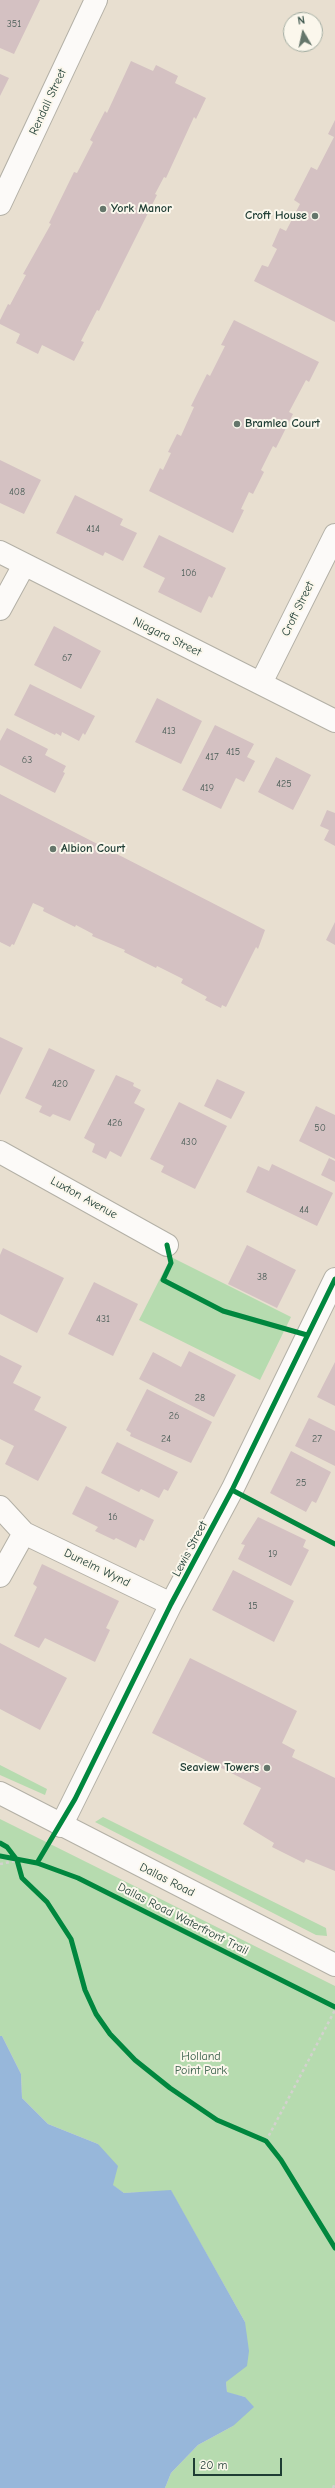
<!DOCTYPE html>
<html>
<head>
<meta charset="utf-8">
<style>
  body { margin:0 }
  #map { position:relative; width:335px; height:2488px; overflow:hidden; background:#e8dfd0; font-family:"Comic Neue",sans-serif }
  canvas { display:block }
  .north { position:absolute; left:283px; top:12px; width:40px; height:40px; box-sizing:border-box; background:#fbf7ec; border:1px solid #a3ada2; border-radius:50%; rotate:351deg; font-size:11px; font-weight:700; line-height:16px; text-align:center; color:#1f3d34 }
  .north::after { content:''; display:block; margin:auto; width:14px; height:18px; background:#65766b; clip-path:polygon(50% 0,100% 100%,50% 72%,0 100%) }
  .scale { position:absolute; left:193px; top:2458px; width:89px; height:18px; box-sizing:border-box; border:2px solid #1f3d34; border-top:0; padding-left:5px; font-size:12px; line-height:14px; white-space:nowrap; color:#1f3d34; -webkit-text-stroke:3px #fbf7ec; paint-order:stroke }
</style>
</head>
<body>
<div id="map">
<canvas width="335" height="2488"></canvas>
<div class="north">N</div>
<div class="scale">20 m</div>
</div>
<script>
const g = document.querySelector('canvas').getContext('2d');
g.lineJoin = 'round';
function paint(path, color) {
  g.fillStyle = color;
  g.fill(path, 'evenodd');
}
function shape(rows) {
  const path = new Path2D();
  for (const r of rows) {
    path.moveTo(r[0], r[1]);
    for (let i = 2; i < r.length; i += 2) path.lineTo(r[i], r[i + 1]);
  }
  return path;
}
function strokePath(path, color, width, dash) {
  g.strokeStyle = color;
  g.lineWidth = width;
  g.lineCap = dash ? 'butt' : 'round';
  g.setLineDash(dash || []);
  g.stroke(path);
}
function write(font, color, halo, rows, align = 'center') {
  g.font = font + ' "Comic Neue",sans-serif';
  g.lineWidth = 4;
  g.setLineDash([]);
  g.textBaseline = 'middle';
  g.strokeStyle = halo;
  g.fillStyle = color;
  for (const [text, x, y, turn = 0] of rows) {
    g.save();
    g.translate(x, y);
    g.rotate((+turn || 0) * Math.PI / 180);
    g.textAlign = isNaN(turn) ? turn : align;
    if (halo) g.strokeText(text, 0, 0);
    g.fillText(text, 0, 0);
    g.restore();
  }
}
const green = shape([
  [171,1257,291,1317,260,1380,139,1320],
  [0,1765,47,1789,45,1795,0,1775],
  [103,1817,326,1928,327,1936,316,1935,95,1822],
  [0,1819,335,1986,335,2488,165,2488,171,2473,198,2445,233,2426,245,2397,227,2393,226,2382,245,2322,171,2191,124,2193,112,2185,98,2144,48,2124,22,2098,21,2074,2,2036,0,2036]
]);
const water = shape([
  [0,2036,2,2036,21,2074,22,2098,48,2124,98,2144,118,2166,113,2185,124,2193,171,2190,245,2322,249,2351,247,2366,226,2382,227,2392,245,2397,254,2407,233,2426,198,2445,171,2473,165,2488,0,2488]
]);
const building = shape([
  [0,0,40,0,14,54,0,48],
  [131,61,153,71,156,65,178,76,175,83,206,98,196,119,194,117,166,178,164,177,155,194,157,195,99,311,97,310,81,341,84,342,74,361,42,345,38,354,16,343,20,334,0,324,0,320,8,304,10,305,26,275,23,274,51,224,49,223,74,172,77,173,93,142,90,140,105,111,107,113],
  [0,74,9,78,0,96],
  [335,120,335,322,254,281,262,265,268,267,277,249,272,246,280,228,286,231,300,204,294,200,311,167,317,170,334,137,328,134],
  [234,320,319,362,309,382,306,380,289,412,293,414,276,448,273,446,261,470,264,472,253,494,249,492,241,509,244,510,233,533,149,491,160,468,163,470,171,453,168,452,177,434,181,436,194,407,191,406,207,374,210,376,225,346,221,345],
  [0,460,41,480,24,514,0,503],
  [75,495,123,519,120,525,137,533,123,561,105,552,103,556,56,533],
  [159,535,226,568,212,598,209,596,201,613,158,592,165,578,143,567],
  [54,626,101,651,81,689,34,665],
  [30,684,95,716,85,735,83,733,79,741,62,732,61,736,56,733,55,735,14,715],
  [157,698,202,721,181,764,135,742],
  [215,725,254,744,247,757,255,761,244,782,236,778,221,809,182,790],
  [7,728,48,749,45,755,66,766,63,772,65,773,55,793,0,765,0,741],
  [276,757,311,775,293,810,258,792],
  [0,794,265,930,258,949,256,947,226,1007,222,1005,221,1008,205,1000,207,997,181,983,183,979,157,966,156,968,124,952,125,950,92,936,93,934,76,925,75,927,43,911,44,908,33,903,14,945,12,944,10,947,0,942],
  [327,810,335,813,335,846,324,840,329,830,320,826],
  [335,922,335,945,326,940],
  [0,1037,23,1048,0,1095],
  [49,1048,95,1070,70,1121,53,1114,50,1117,39,1112,42,1106,25,1098],
  [116,1075,134,1083,133,1086,141,1090,134,1103,145,1109,121,1157,110,1151,106,1159,92,1152,95,1144,84,1138],
  [217,1079,245,1092,231,1119,204,1106],
  [179,1102,227,1126,195,1189,161,1172,164,1166,150,1159],
  [316,1106,335,1115,335,1159,299,1141],
  [329,1158,335,1161,335,1182,321,1175],
  [272,1164,333,1193,317,1226,246,1192,258,1166,269,1171],
  [247,1245,296,1270,277,1308,228,1284],
  [3,1248,64,1278,37,1333,0,1314,0,1255],
  [94,1282,138,1304,113,1356,68,1334],
  [189,1351,236,1375,214,1417,139,1379,153,1352,181,1367],
  [0,1355,22,1366,13,1383,41,1397,34,1410,67,1427,38,1481,5,1464,14,1446,0,1439],
  [335,1362,335,1406,317,1397],
  [147,1389,212,1422,191,1463,130,1436,131,1433,126,1430],
  [309,1418,335,1431,335,1466,295,1446],
  [117,1442,178,1472,168,1491,164,1489,159,1498,141,1489,139,1492,101,1473],
  [291,1451,331,1472,316,1503,312,1501,306,1512,270,1493],
  [86,1486,154,1520,144,1541,140,1539,136,1548,116,1538,114,1540,95,1531,98,1527,72,1514],
  [258,1517,306,1540,303,1547,309,1550,291,1586,238,1559,245,1545,241,1544],
  [42,1564,119,1601,106,1628,110,1630,95,1662,45,1638,39,1648,14,1636,37,1587,33,1584],
  [233,1570,294,1601,274,1642,212,1610],
  [0,1643,67,1678,40,1730,0,1709],
  [190,1658,297,1711,282,1743,295,1750,292,1757,335,1778,335,1871,306,1859,304,1863,272,1847,274,1843,243,1824,261,1788,152,1733]
]);
const path = shape([
  [0,1856,17,1860],
  [17,1860,22,1878,47,1902,71,1939,85,1990,96,2014,110,2034,135,2060,170,2088,217,2120,266,2141,281,2160,335,2248],
  [0,1864,15,1861],
  [266,2141,335,2010],
  [333,2488,335,2483]
]);
const minor = shape([
  [0,204,96,0],
  [0,552,335,721],
  [0,609,24,565],
  [261,683,335,535],
  [0,1152,167,1245],
  [0,1507,24,1533,171,1604],
  [0,1576,24,1533],
  [61,1826,171,1604,232,1490,335,1279]
]);
const major = shape([
  [0,1793,335,1965]
]);
const cycleway = shape([
  [167,1245,171,1263,163,1280,223,1311,307,1335],
  [232,1490,335,1544],
  [0,1843,7,1847,17,1860,22,1878,47,1902,71,1939,85,1990,96,2014,110,2034,135,2060,170,2088,217,2120,266,2141,281,2160,335,2248],
  [0,1856,37,1863,78,1878,335,2007],
  [37,1863,75,1799,171,1604,232,1490,335,1279]
]);
const markers = [
  [103,209,4,"#65766b"],
  [315,216,4,"#65766b"],
  [237,424,4,"#65766b"],
  [53,849,4,"#65766b"],
  [267,1768,4,"#65766b"]
];
const numberNames = [
  ["351",14,24],
  ["408",17,492],
  ["414",93,529],
  ["106",189,573],
  ["67",67,658],
  ["413",169,731],
  ["415",233,752],
  ["417",212,757],
  ["63",27,760],
  ["425",284,784],
  ["419",207,788],
  ["420",60,1084],
  ["426",115,1123],
  ["50",320,1128],
  ["430",189,1142],
  ["44",304,1210],
  ["38",262,1277],
  ["431",103,1319],
  ["28",200,1398],
  ["26",174,1416],
  ["24",166,1439],
  ["27",317,1439],
  ["25",301,1483],
  ["16",113,1517],
  ["19",273,1554],
  ["15",253,1606]
];
const streetNames = [
  ["Rendall Street",48,102,-65],
  ["Croft Street",298,609,-64],
  ["Niagara Street",167,637,26],
  ["Luxton Avenue",84,1198,29],
  ["Lewis Street",190,1549,-62],
  ["Dunelm Wynd",97,1568,26],
  ["Dallas Road",167,1880,27],
  ["Dallas Road Waterfront Trail",183,1919,27]
];
const poiNames = [
  ["York Manor",111,209],
  ["Croft House",307,216,"right"],
  ["Bramlea Court",245,424],
  ["Albion Court",61,849],
  ["Seaview Towers",259,1768,"right"]
];
const parkNames = [
  ["Holland",201,2057],
  ["Point Park",201,2071]
];
paint(green, '#b6dbaf');
paint(water, '#97b7da');
paint(building, '#d4c1c2');
strokePath(minor, '#b3b0a6', 24);
strokePath(major, '#b3b0a6', 24);
strokePath(path, '#d3d2ce', 2.5, [3, 3]);
strokePath(minor, '#fcfaf8', 22);
strokePath(major, '#fcfaf8', 22);
strokePath(cycleway, '#00873e', 5);
for (const [x, y, r, color] of markers) {
  const dot = new Path2D();
  dot.arc(x, y, r, 0, 2 * Math.PI);
  g.fillStyle = color;
  g.fill(dot);
  strokePath(dot, '#fbf7ec', 1.5);
}
write('10px', '#4c5e58', null, numberNames);
write('12px', '#1f3d34', '#fbf7ec', streetNames);
write('bold 12px', '#1f3d34', '#fbf7ec', poiNames, 'left');
write('12px', '#355c47', '#fbf7ec', parkNames);
</script>
</body>
</html>
